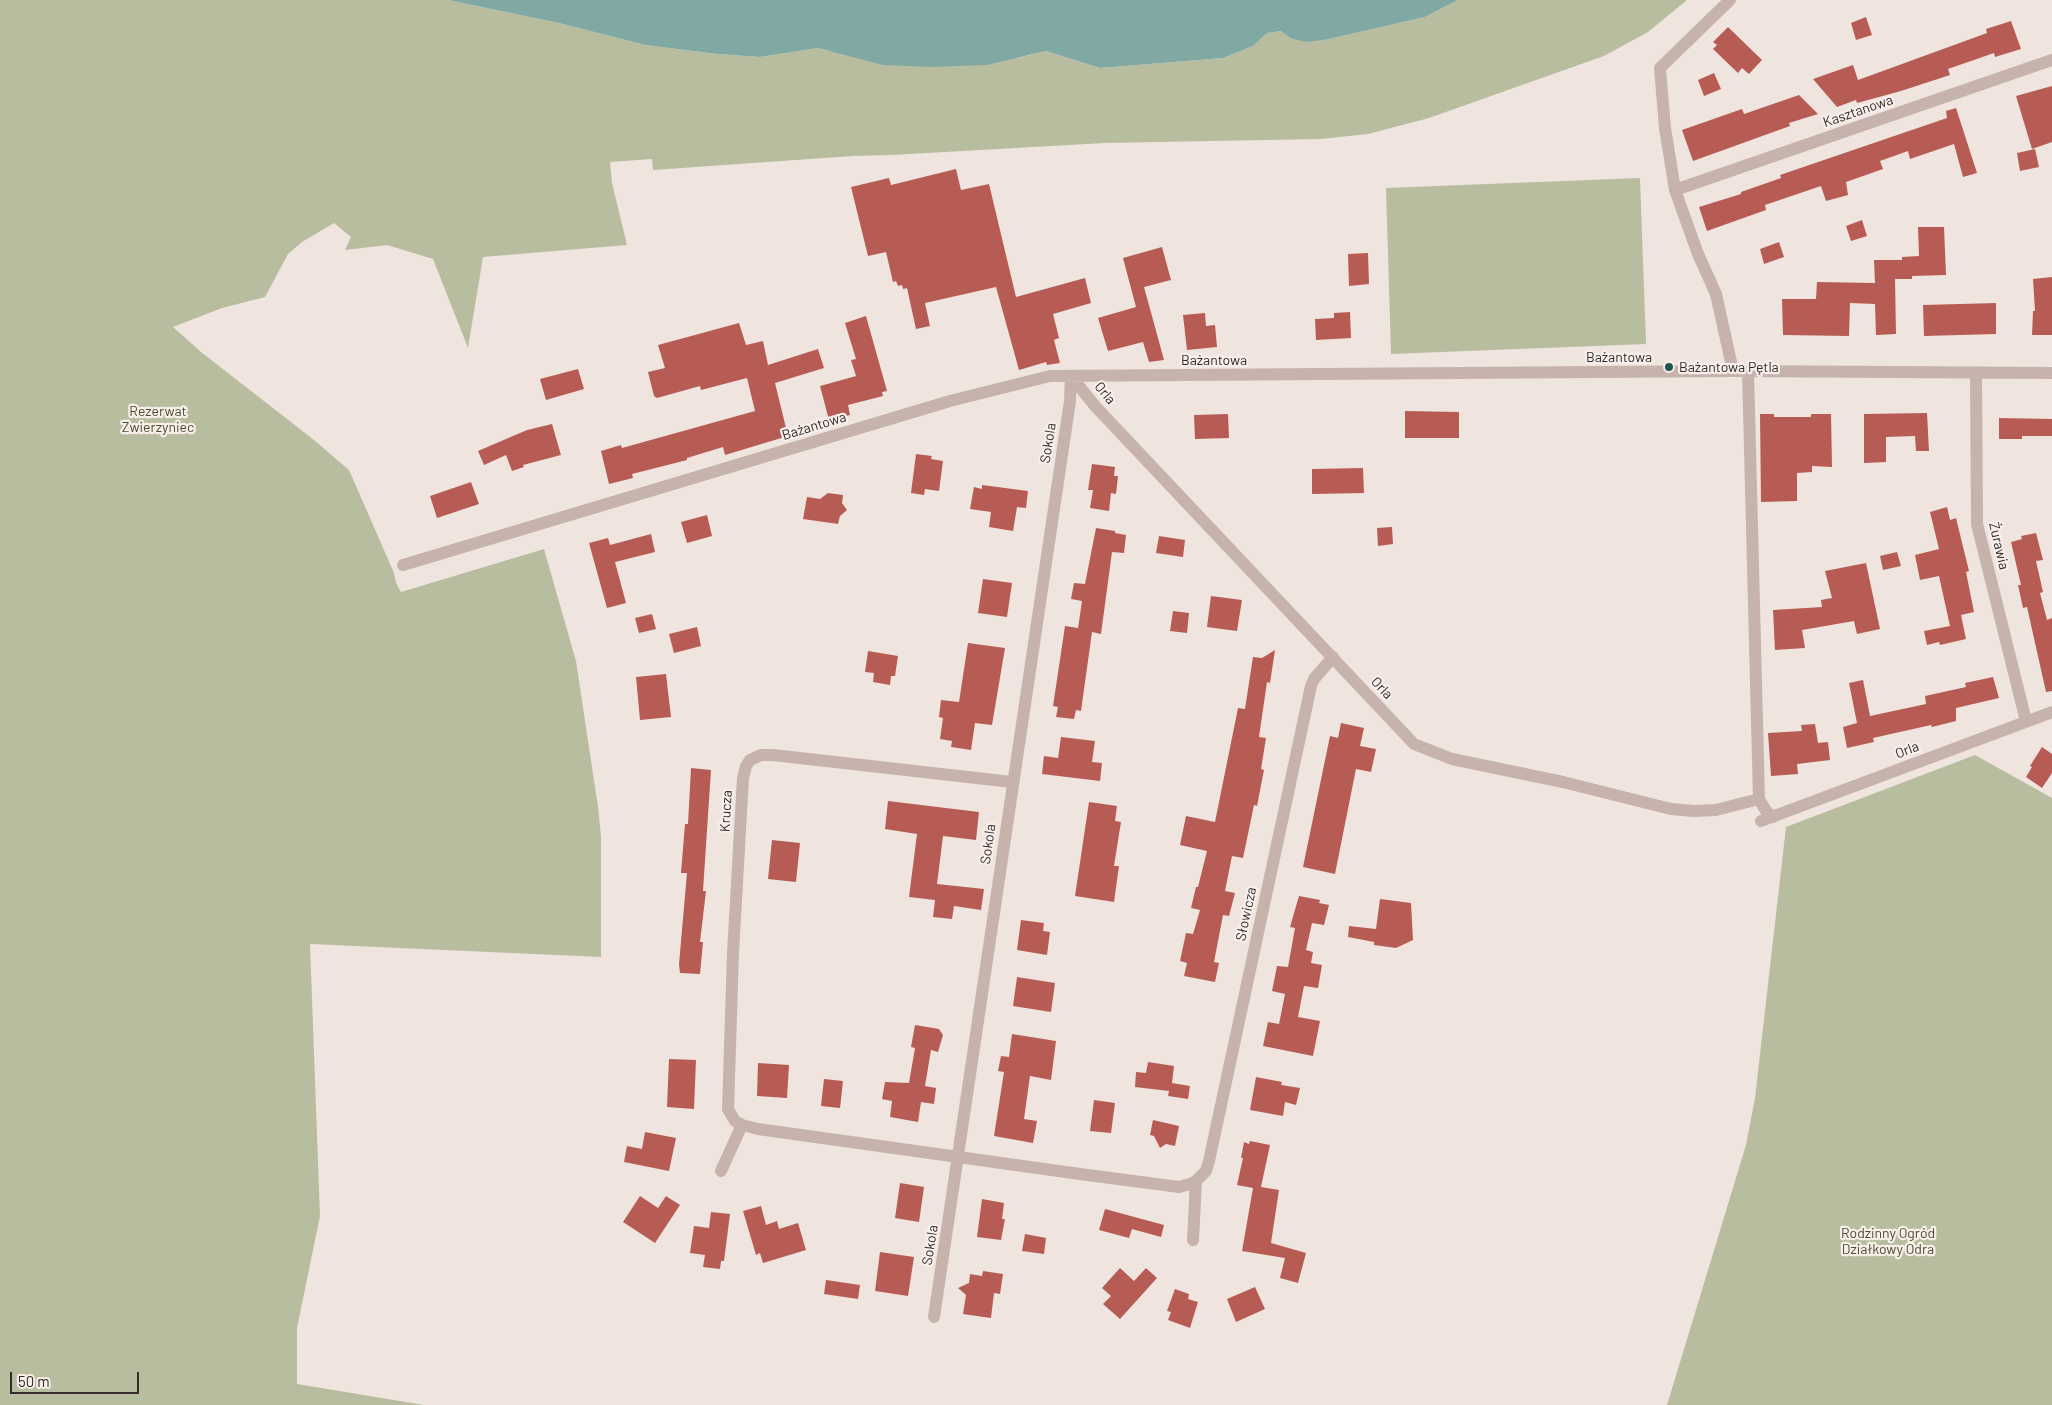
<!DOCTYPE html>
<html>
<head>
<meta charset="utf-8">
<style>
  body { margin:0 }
  #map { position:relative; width:2052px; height:1405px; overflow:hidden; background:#efe5de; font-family:Barlow,sans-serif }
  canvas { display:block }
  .scale { position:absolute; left:10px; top:1372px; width:129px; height:22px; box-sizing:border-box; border:2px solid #352b2a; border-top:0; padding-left:6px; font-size:15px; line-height:18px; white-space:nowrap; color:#352b2a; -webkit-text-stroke:4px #f8efea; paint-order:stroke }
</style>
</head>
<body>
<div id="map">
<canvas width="2052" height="1405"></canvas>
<div class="scale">50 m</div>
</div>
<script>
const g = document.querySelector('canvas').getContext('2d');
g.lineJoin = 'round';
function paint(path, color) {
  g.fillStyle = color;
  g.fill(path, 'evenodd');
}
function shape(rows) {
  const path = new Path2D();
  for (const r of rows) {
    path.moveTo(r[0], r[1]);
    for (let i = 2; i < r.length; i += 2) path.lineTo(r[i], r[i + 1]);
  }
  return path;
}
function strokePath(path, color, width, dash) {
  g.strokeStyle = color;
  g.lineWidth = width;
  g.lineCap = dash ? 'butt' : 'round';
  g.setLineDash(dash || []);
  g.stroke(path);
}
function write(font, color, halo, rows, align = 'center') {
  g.font = font + ' Barlow,sans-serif';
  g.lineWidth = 4.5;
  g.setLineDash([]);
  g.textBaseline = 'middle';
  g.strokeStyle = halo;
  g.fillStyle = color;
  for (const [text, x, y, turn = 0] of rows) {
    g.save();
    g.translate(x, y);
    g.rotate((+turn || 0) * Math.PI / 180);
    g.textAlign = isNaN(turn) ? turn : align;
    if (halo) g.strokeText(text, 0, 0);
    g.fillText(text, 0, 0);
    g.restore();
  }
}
const green = shape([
  [0,0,448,0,559,23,645,45,717,54,760,57,818,48,829,51,1018,58,1046,51,1100,68,1223,58,1253,46,1267,33,1281,31,1290,38,1329,39,1425,17,1458,0,1687,0,1648,32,1604,56,1429,118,1368,134,1321,139,1104,143,892,155,853,156,653,170,652,159,610,162,612,183,627,245,483,257,468,348,433,259,387,245,345,250,351,237,334,223,302,242,288,254,265,297,222,308,173,327,201,352,314,440,349,470,394,573,396,583,401,592,544,549,576,661,598,807,601,837,601,957,310,944,320,1216,297,1328,297,1384,424,1405,0,1405],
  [1640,178,1646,344,1391,354,1386,188],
  [1975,755,2052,798,2052,1405,1667,1405,1746,1145,1755,1098,1786,827]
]);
const water = shape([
  [448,0,1458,0,1425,17,1329,39,1306,42,1290,38,1281,31,1267,33,1253,46,1223,58,1100,68,1046,51,987,65,931,67,883,65,818,48,760,57,717,54,645,45,559,23]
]);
const building = shape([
  [1866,17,1872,35,1856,40,1851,23],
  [2011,21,2021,49,1995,57,1994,53,1948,69,1950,75,1901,91,1857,103,1856,100,1837,107,1813,79,1853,65,1858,80,1987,33,1986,29],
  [1728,27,1762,60,1749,74,1742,68,1738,73,1713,49,1717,45,1713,42],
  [1714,73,1721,89,1704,96,1698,80],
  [2052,86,2052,142,2032,149,2016,96],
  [1799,95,1818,114,1789,123,1790,126,1693,161,1682,130,1742,109,1744,114],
  [1956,108,1977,173,1963,177,1954,144,1910,159,1908,151,1880,161,1883,169,1846,182,1848,195,1826,201,1821,186,1765,205,1766,210,1707,231,1699,207,1741,194,1741,192,1781,178,1780,175,1947,118,1946,111],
  [2035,149,2039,167,2020,171,2017,153],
  [956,169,961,190,989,184,1016,297,1085,278,1091,303,1053,314,1059,338,1054,340,1060,363,1047,365,1046,362,1019,370,996,287,925,303,930,326,916,329,907,288,903,289,902,285,898,286,896,281,893,282,886,252,868,256,851,187,889,178,891,185],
  [1862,220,1867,236,1851,241,1846,226],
  [1918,227,1944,227,1946,275,1912,276,1912,279,1895,279,1896,334,1876,335,1875,304,1850,303,1849,336,1783,335,1782,299,1816,299,1817,282,1875,283,1874,260,1902,260,1902,257,1919,256],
  [1779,242,1784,257,1764,264,1760,249],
  [1162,247,1171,280,1144,287,1164,360,1149,362,1143,342,1108,351,1098,318,1136,307,1123,258],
  [1368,253,1369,284,1349,286,1348,254],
  [2052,277,2052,335,2032,335,2033,311,2035,311,2033,279],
  [1996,303,1996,334,1924,336,1923,305],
  [1350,312,1351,338,1316,340,1315,319,1334,318,1334,313],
  [1205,313,1206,326,1215,325,1217,347,1187,350,1183,315],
  [866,316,887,391,882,392,883,396,848,405,850,415,829,420,820,386,856,376,851,360,856,359,845,323],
  [739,323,746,345,763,341,768,365,818,349,824,368,775,383,788,436,725,455,723,447,687,458,687,460,632,474,633,478,609,484,601,451,621,445,622,448,755,411,747,378,701,390,700,386,657,398,654,396,648,372,665,368,658,345],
  [578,369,584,389,546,400,540,379],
  [1405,411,1459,412,1459,438,1405,438],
  [1927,413,1929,451,1916,451,1915,436,1886,437,1886,462,1864,463,1864,414],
  [1228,414,1229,438,1195,439,1194,415],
  [1760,414,1774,414,1774,417,1811,417,1811,414,1831,414,1832,467,1812,466,1812,472,1797,473,1797,501,1761,502],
  [1999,418,2052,419,2052,436,2022,436,2022,439,1999,439],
  [552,424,561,455,523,465,524,467,512,471,506,455,484,465,478,451,527,430],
  [916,454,932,456,931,459,943,461,939,491,925,489,924,495,911,493],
  [1092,464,1115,467,1114,476,1118,476,1116,494,1111,493,1109,511,1090,508,1093,490,1088,490],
  [1363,468,1364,493,1312,494,1312,469],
  [471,482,479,504,437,518,430,496],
  [982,485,1028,491,1026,508,1017,507,1013,531,989,527,991,512,970,509,974,487,982,489],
  [828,493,843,495,842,503,847,510,840,516,838,524,803,519,807,497,820,499],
  [1947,507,1950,520,1956,518,1969,571,1966,572,1974,612,1961,615,1966,639,1940,645,1939,642,1927,645,1924,631,1950,626,1939,576,1920,580,1915,555,1939,549,1930,512],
  [707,515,712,536,687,543,681,522],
  [1392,527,1393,544,1378,546,1377,528],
  [1096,528,1115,531,1115,533,1126,535,1124,553,1112,552,1101,634,1092,632,1081,711,1076,710,1074,719,1056,717,1058,707,1053,706,1065,626,1078,628,1082,601,1071,599,1074,583,1085,584],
  [2036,533,2043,560,2036,561,2043,592,2040,593,2047,620,2052,618,2052,691,2046,692,2027,607,2023,608,2018,585,2021,585,2011,542,2022,539,2021,536],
  [651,534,655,552,615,562,626,603,607,608,589,543,608,538,610,545],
  [1159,536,1185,540,1183,557,1156,553],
  [1897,552,1901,566,1883,570,1880,556],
  [1866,563,1880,629,1857,634,1854,621,1802,630,1805,648,1775,650,1773,610,1822,607,1821,600,1832,598,1825,571],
  [983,579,1012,583,1007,617,978,613],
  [1211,596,1242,600,1237,631,1207,627],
  [1173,611,1189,613,1187,633,1170,631],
  [652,614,656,629,639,633,635,618],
  [697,627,701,646,674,653,669,634],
  [968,643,1005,648,992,725,975,723,971,750,951,747,952,741,940,739,943,718,939,717,941,700,959,702],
  [1275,650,1270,683,1267,682,1259,737,1266,738,1261,769,1264,770,1257,806,1254,805,1243,858,1232,856,1225,891,1235,893,1229,916,1223,915,1214,962,1219,963,1215,982,1184,976,1187,963,1180,961,1186,933,1193,934,1200,910,1191,908,1196,887,1198,887,1207,851,1180,845,1186,816,1215,822,1238,708,1245,709,1253,657,1262,658],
  [868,651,898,656,895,676,891,676,890,685,873,682,874,673,865,672],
  [666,674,671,717,640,720,636,677],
  [1993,677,1999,698,1956,708,1956,721,1932,727,1931,725,1873,738,1874,742,1847,748,1843,727,1857,723,1849,683,1863,680,1870,716,1926,704,1925,696,1966,687,1965,683],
  [1341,723,1364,728,1360,746,1376,749,1371,772,1356,769,1335,874,1303,867,1330,736,1338,738],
  [1815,724,1818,743,1828,742,1830,760,1797,764,1798,774,1771,776,1768,733,1802,731,1801,725],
  [1061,737,1095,741,1092,762,1102,763,1100,781,1042,774,1044,756,1058,758],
  [2042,747,2052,754,2052,773,2042,788,2026,777,2032,767,2030,766],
  [691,768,711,770,703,891,706,891,700,942,703,942,700,974,680,973,679,964,687,873,681,873,685,824,688,824],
  [888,801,979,812,976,840,943,836,937,884,984,889,981,910,954,906,952,919,933,917,935,900,909,897,917,834,885,829],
  [1089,802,1117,806,1115,821,1121,822,1114,866,1119,866,1114,902,1075,896],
  [772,840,800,843,796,882,768,879],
  [1299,896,1320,900,1319,903,1329,905,1324,925,1312,923,1306,950,1313,952,1311,963,1322,965,1318,988,1304,986,1298,1017,1320,1021,1313,1056,1263,1046,1268,1022,1279,1024,1285,994,1272,991,1277,966,1288,967,1295,928,1290,927],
  [1380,899,1411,903,1413,940,1396,948,1374,945,1374,942,1348,937,1349,926,1376,929],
  [1021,920,1044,923,1043,931,1050,932,1047,955,1017,950],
  [1017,977,1055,983,1051,1012,1013,1006],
  [915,1025,939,1029,943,1035,938,1052,931,1050,925,1086,936,1088,934,1104,921,1102,918,1122,890,1117,892,1101,882,1099,885,1082,909,1083,915,1048,911,1047],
  [1012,1034,1056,1041,1051,1080,1030,1076,1024,1119,1037,1121,1033,1143,994,1136,1004,1072,998,1071,1001,1056,1009,1057],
  [669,1059,696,1060,694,1109,667,1107],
  [1148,1062,1174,1066,1172,1083,1190,1086,1188,1099,1168,1096,1169,1091,1135,1087,1136,1072,1146,1073],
  [758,1063,789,1065,787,1098,757,1096],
  [1256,1077,1282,1082,1281,1085,1300,1088,1296,1105,1285,1102,1283,1116,1250,1110],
  [824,1079,843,1081,840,1108,821,1106],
  [1094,1100,1115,1103,1111,1133,1090,1131],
  [1153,1120,1179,1126,1175,1146,1166,1144,1160,1148,1154,1136,1150,1135],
  [645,1132,676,1138,669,1171,624,1162,627,1146,642,1149],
  [1250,1141,1270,1145,1261,1187,1279,1190,1271,1243,1306,1253,1298,1283,1280,1278,1285,1258,1242,1251,1253,1188,1237,1185,1243,1158,1241,1158,1244,1142,1249,1144],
  [900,1183,924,1187,919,1222,895,1218],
  [640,1196,658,1208,666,1196,680,1205,655,1243,623,1222],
  [982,1199,1004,1203,1002,1219,1005,1219,1001,1240,977,1237],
  [761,1206,766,1225,777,1221,779,1229,798,1223,806,1250,763,1263,760,1253,756,1255,743,1211],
  [1105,1209,1164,1225,1161,1237,1132,1229,1129,1238,1099,1230],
  [711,1212,730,1214,724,1261,721,1261,720,1269,703,1267,705,1255,690,1253,694,1226,709,1228],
  [1025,1234,1046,1238,1044,1254,1022,1251],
  [880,1252,914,1257,908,1296,875,1291],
  [1120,1268,1134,1281,1146,1268,1157,1278,1120,1319,1103,1304,1111,1296,1102,1288],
  [983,1271,1003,1274,1000,1294,994,1293,991,1318,963,1314,966,1295,958,1288,969,1283,970,1274,982,1276],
  [826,1280,860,1285,858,1299,824,1294],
  [1255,1287,1265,1309,1236,1322,1227,1299],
  [1175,1289,1189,1294,1188,1299,1198,1302,1190,1328,1168,1320,1171,1312,1167,1311]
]);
const minor = shape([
  [1730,0,1660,68,1665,128,1675,190,1698,254,1716,294,1733,371],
  [1675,190,2052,60],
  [1748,371,1759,799],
  [1976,373,1977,524,2026,721],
  [1071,376,1095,406,1414,744,1452,759,1563,782,1671,809,1693,811,1716,810,1759,799,1766,811,1773,817],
  [403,565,950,401,1050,376,1733,371,2052,373],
  [1012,782,773,755,761,755,750,760,746,766,743,778,733,953,728,1109,735,1121,742,1125,758,1129,1080,1174,1179,1187,1190,1184,1196,1181,1206,1171,1209,1161,1311,686,1314,679,1333,657],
  [1761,821,2052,712],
  [721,1171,742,1125],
  [1193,1240,1196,1181],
  [934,1317,1070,401,1071,376]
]);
const markers = [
  [1669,367,5,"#24524d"]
];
const streetNames = [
  ["Kasztanowa",1858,111,-19],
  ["Bażantowa",1619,357],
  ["Bażantowa",1214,360],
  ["Orla",1105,393,50],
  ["Bażantowa",814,426,-17],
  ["Sokola",1048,443,-81],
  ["Żurawia",1999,546,77],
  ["Orla",1382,688,47],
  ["Orla",1907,750,-21],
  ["Krucza",726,811,-87],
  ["Sokola",988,844,-82],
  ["Słowicza",1246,914,-78],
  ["Sokola",930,1245,-81]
];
const poiNames = [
  ["Bażantowa Pętla",1679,367]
];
const parkNames = [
  ["Rezerwat",158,411],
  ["Zwierzyniec",158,427],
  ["Rodzinny Ogród",1888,1233],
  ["Działkowy Odra",1888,1249]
];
paint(green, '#b8bda0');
paint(water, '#81a9a4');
paint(building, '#b75c55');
strokePath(minor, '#c6b3ac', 12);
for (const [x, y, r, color] of markers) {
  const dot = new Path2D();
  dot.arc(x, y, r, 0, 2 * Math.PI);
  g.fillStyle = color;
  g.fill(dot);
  strokePath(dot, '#f8efea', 2);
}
write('14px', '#352b2a', '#f8efea', streetNames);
write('14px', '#352b2a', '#f8efea', poiNames, 'left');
write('14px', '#4a5030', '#f8efea', parkNames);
</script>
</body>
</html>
